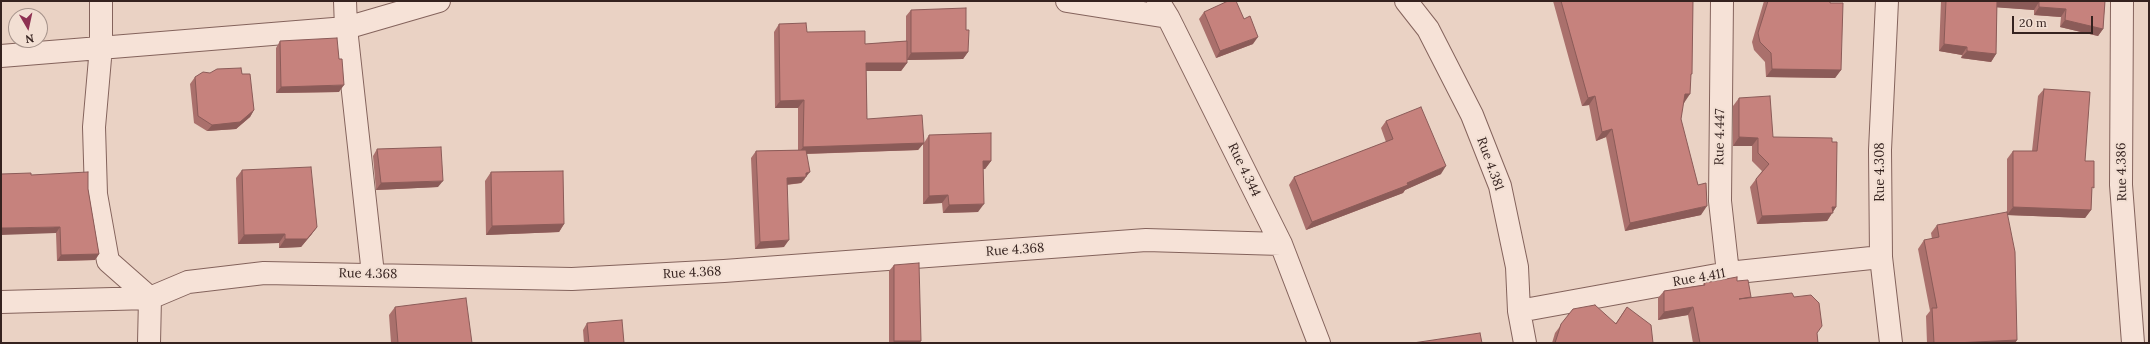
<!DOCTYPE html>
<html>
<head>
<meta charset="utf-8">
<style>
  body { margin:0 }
  #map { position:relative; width:2150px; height:344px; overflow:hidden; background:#ead2c4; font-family:Lora,serif }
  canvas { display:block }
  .frame { position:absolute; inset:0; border:2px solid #35221f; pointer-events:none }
  .north { position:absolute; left:8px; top:8px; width:40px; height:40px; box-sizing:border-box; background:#f2dfd3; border:1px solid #a6938b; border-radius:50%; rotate:171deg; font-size:11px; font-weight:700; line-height:16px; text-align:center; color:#35221f }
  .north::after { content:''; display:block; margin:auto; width:14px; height:18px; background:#8e3152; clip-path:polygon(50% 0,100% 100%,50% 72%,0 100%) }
  .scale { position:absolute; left:2012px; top:16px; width:81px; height:18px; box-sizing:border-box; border:2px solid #35221f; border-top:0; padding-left:5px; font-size:12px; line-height:14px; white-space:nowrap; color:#35221f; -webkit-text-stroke:3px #f2dfd3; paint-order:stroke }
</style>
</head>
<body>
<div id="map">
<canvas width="2150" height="344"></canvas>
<div class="frame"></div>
<div class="north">N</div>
<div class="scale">20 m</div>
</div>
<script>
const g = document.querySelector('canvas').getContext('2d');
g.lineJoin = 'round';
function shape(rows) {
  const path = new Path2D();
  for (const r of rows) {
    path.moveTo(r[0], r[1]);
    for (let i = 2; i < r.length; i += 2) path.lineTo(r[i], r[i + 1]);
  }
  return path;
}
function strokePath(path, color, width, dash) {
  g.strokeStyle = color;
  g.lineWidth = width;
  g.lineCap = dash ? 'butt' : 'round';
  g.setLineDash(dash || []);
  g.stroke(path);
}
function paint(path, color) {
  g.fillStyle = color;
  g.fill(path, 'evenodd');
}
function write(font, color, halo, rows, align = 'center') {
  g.font = font + ' Lora,serif';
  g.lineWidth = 4;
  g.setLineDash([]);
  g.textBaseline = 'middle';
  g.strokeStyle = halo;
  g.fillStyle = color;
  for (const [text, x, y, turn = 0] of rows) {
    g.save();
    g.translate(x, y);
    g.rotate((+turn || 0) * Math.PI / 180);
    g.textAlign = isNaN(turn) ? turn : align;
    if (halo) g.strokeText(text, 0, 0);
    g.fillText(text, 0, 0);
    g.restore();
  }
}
const street = shape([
  [101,1,101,47,94,127,96,194,108,261,150,298],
  [345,1,346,28,373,274],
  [1067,1,1168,17],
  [1158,1,1168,17,1281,244,1319,343],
  [1406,1,1428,29,1472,115,1500,186,1517,267,1519,311,1525,343],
  [1722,1,1720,201,1728,273],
  [1887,1,1880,150,1881,257,1891,343],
  [2122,1,2121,185,2133,343],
  [1,56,346,28,439,1],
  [1,302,150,298],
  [1519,311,1728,273,1881,257],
  [149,343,150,298,188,282,264,273,572,279,724,271,1146,240,1281,244]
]);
const wall = shape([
  [1553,1,1693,1,1691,76,1684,103,1683,103,1681,119,1701,215,1625,231,1606,137,1596,141,1589,105,1582,106],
  [1764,1,1830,1,1841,70,1835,78,1766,77,1765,62,1754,50,1752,42],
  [1941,1,2105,1,2103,29,2098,36,2060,27,2061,17,2034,15,2034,10,1997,7,1996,54,1991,62,1961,58,1962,55,1939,51],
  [911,10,966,30,968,52,963,59,907,60,907,63,901,71,866,71,867,119,924,143,929,135,991,161,985,169,983,169,978,212,943,213,942,203,923,204,923,144,918,150,807,154,805,179,801,183,787,185,784,247,755,249,751,158,756,151,798,150,798,108,775,108,774,32,779,24,807,32,865,44,906,41,906,16],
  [1204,12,1253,44,1216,58,1199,19],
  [280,41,339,92,276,93,276,48],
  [210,73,242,74,254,110,250,117,236,129,207,131,194,123,190,84,195,77],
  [2044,89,2085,161,2092,191,2091,210,2085,218,2007,215,2007,159,2013,151,2032,151,2038,96],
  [1739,98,1773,137,1836,207,1827,221,1757,224,1750,187,1762,171,1752,161,1752,146,1733,146,1733,106],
  [1386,121,1441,174,1405,190,1403,193,1306,230,1289,185,1294,177,1386,142,1381,128],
  [377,149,438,187,376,190,373,156],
  [242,170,317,227,311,235,301,247,279,248,279,243,238,244,236,178],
  [491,172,564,224,559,232,486,235,485,181],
  [31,175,88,189,99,254,95,260,57,261,56,233],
  [1937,225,2017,340,2015,343,1927,343,1926,316,1930,311,1918,249,1924,240,1932,239,1931,233],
  [894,265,921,341,919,343,889,343,889,271],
  [1737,281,1751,298,1817,333,1818,343,1693,343,1688,315,1658,320,1658,298,1664,291,1703,285,1704,283],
  [395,307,472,343,391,343,389,315],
  [1627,307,1653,343,1552,343,1555,333,1573,309,1616,323],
  [587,323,624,343,584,343,583,330]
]);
const shadedWall = shape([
  [1995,1,2025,1,2039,2,2034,10,1991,7],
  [2039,7,2066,9,2061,17,2034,15],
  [2065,20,2103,29,2098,36,2060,27],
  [1258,37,1253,44,1216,58,1220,51],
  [1944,44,1967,47,1962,55,1939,51],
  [1967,51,1996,54,1991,62,1961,58],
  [968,52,963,59,907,60,911,53],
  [866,63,907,63,901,71,860,71],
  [1772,69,1841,70,1835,78,1766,77],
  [344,85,339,92,276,93,281,87],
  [1685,94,1690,94,1684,103,1679,102],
  [1595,96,1589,105,1582,106,1588,98],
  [804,100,798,108,775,108,780,101],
  [254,110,250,117,236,129,207,131,212,125],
  [1612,129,1606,137,1596,141,1602,132],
  [1739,137,1758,138,1752,146,1733,146],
  [924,143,918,150,798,154,803,147],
  [983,161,991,161,985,169,977,170],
  [1446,166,1441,174,1405,190,1403,193,1306,230,1312,222,1407,183],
  [810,172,801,183,782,185,787,178],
  [443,181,438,187,376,190,381,183],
  [948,195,942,203,923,204,929,196],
  [984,204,978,212,943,213,949,205],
  [1707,206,1701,215,1625,231,1630,223],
  [1832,207,1836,207,1827,221,1757,224,1762,216],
  [2013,207,2091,210,2085,218,2007,215],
  [564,224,559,232,486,235,492,226],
  [60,227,56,233,1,235,1,228],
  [317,227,311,235,301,247,279,248,285,239],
  [285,234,279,243,238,244,244,235],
  [789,240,784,247,755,249,760,242],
  [99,254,95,260,57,261,61,255],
  [1693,307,1688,315,1658,320,1664,312],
  [2017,340,2015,343,1955,343],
  [894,341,921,341,919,343,892,343]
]);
const building = shape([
  [1228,1,1236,1,1244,19,1250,16,1258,37,1220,51,1204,12,1228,1],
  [1561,1,1693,1,1692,74,1691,74,1690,94,1685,94,1681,119,1698,185,1706,183,1707,206,1630,223,1612,129,1602,132,1595,96,1588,98,1561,1],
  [1768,1,1830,1,1830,3,1843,3,1841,70,1772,69,1771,53,1760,42,1758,33,1768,1],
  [1946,1,1997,1,1996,54,1967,51,1967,47,1944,44,1946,1],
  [2025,1,2105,1,2103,29,2065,20,2066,9,2039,7,2039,2,2025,1],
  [966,8,966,30,969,30,968,52,911,53,911,10,966,8],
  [806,23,807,32,865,31,865,44,907,41,907,63,866,63,867,119,922,115,924,143,803,147,804,100,780,101,779,24,806,23],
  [337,38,339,59,342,59,344,85,281,87,280,41,337,38],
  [241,68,242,74,250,74,254,110,240,122,212,125,198,116,195,77,203,72,210,73,217,69,241,68],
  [2044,89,2090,92,2085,161,2094,161,2094,188,2092,187,2091,210,2013,207,2013,151,2037,151,2044,89],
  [1770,96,1773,137,1832,138,1832,142,1837,142,1836,207,1832,207,1833,213,1762,216,1756,179,1769,164,1758,153,1758,138,1739,137,1739,98,1770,96],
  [1421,107,1446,166,1407,183,1408,185,1312,222,1294,177,1393,139,1386,121,1421,107],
  [991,133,991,161,983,161,984,204,949,205,948,195,929,196,929,135,991,133],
  [441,147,443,181,381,183,377,149,441,147],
  [806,150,810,172,806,173,806,177,787,178,789,240,760,242,756,151,806,150],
  [311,167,317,227,307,239,285,239,285,234,244,235,242,170,311,167],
  [563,171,564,224,492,226,491,172,563,171],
  [88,172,88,189,99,254,61,255,60,227,1,228,1,174,31,173,31,175,88,172],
  [2007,212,2015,252,2017,340,1955,343,1934,343,1932,308,1937,308,1924,240,1939,237,1937,225,2007,212],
  [919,263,921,341,894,341,894,265,919,263],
  [1737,277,1737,281,1748,280,1751,297,1739,299,1792,293,1794,297,1811,295,1819,303,1822,326,1817,333,1818,343,1700,343,1693,307,1664,312,1664,291,1705,285,1704,283,1737,277],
  [466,298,472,343,398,343,395,307,466,298],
  [1595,305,1616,324,1627,307,1651,325,1653,343,1555,343,1561,324,1573,309,1595,305],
  [622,320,624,343,589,343,587,323,622,320],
  [1480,333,1482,343,1413,343,1480,333]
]);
const streetNames = [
  ["Rue 4.447",1720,137,-89],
  ["Rue 4.381",1490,164,70],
  ["Rue 4.344",1244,170,64],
  ["Rue 4.308",1880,172,-90],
  ["Rue 4.386",2122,172,-91],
  ["Rue 4.368",1015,250,-4],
  ["Rue 4.368",692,273,-3],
  ["Rue 4.368",368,274,1],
  ["Rue 4.411",1699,278,-10]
];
strokePath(street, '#84635c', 24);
strokePath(street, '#f6e2d7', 22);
paint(wall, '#aa706c');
paint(shadedWall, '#8b5b58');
paint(building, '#c6827d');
strokePath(building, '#8b5b58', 1);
write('13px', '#35221f', '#f2dfd3', streetNames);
</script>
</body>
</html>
